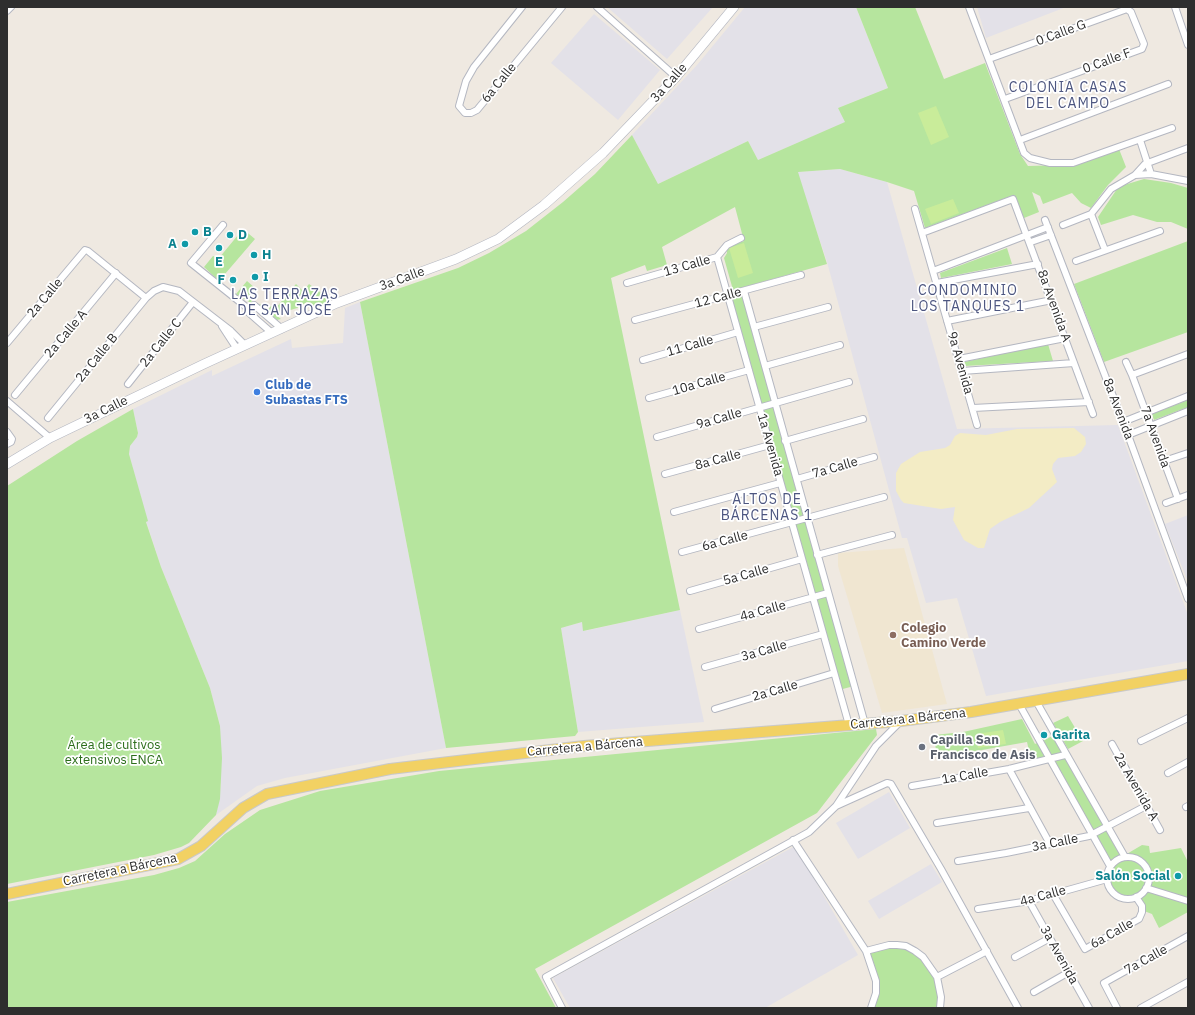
<!DOCTYPE html>
<html>
<head>
<meta charset="utf-8">
<style>
  body { margin:0 }
  #map { position:relative; width:1195px; height:1015px; overflow:hidden; background:#efe9e1; font-family:"IBM Plex Sans",sans-serif }
  canvas { display:block }
  .frame { position:absolute; inset:0; border:8px solid #2e2e2e; pointer-events:none }
</style>
</head>
<body>
<div id="map">
<canvas width="1195" height="1015"></canvas>
<div class="frame"></div>
</div>
<script>
const g = document.querySelector('canvas').getContext('2d');
g.lineJoin = 'round';
function paint(path, color) {
  g.fillStyle = color;
  g.fill(path, 'evenodd');
}
function shape(rows) {
  const path = new Path2D();
  for (const r of rows) {
    if (r.length === 3) {
      path.moveTo(r[0] + r[2], r[1]);
      path.arc(r[0], r[1], r[2], 0, 2 * Math.PI);
      continue;
    }
    path.moveTo(r[0], r[1]);
    for (let i = 2; i < r.length; i += 2) path.lineTo(r[i], r[i + 1]);
  }
  return path;
}
function strokePath(path, color, width, dash) {
  g.strokeStyle = color;
  g.lineWidth = width;
  g.lineCap = dash ? 'butt' : 'round';
  g.setLineDash(dash || []);
  g.stroke(path);
}
function write(font, color, halo, rows, align = 'center') {
  g.font = font + ' "IBM Plex Sans",sans-serif';
  g.lineWidth = 3.5;
  g.setLineDash([]);
  g.textBaseline = 'middle';
  g.strokeStyle = halo;
  g.fillStyle = color;
  for (const [text, x, y, turn = 0] of rows) {
    g.save();
    g.translate(x, y);
    g.rotate((+turn || 0) * Math.PI / 180);
    g.textAlign = isNaN(turn) ? turn : align;
    if (halo) g.strokeText(text, 0, 0);
    g.fillText(text, 0, 0);
    g.restore();
  }
}
const industrial = shape([
  [607,7,713,7,667,59],
  [745,7,856,7,888,88,838,108,846,122,758,160,748,141,658,184,632,135,697,65],
  [977,7,1066,7,986,38],
  [594,14,660,70,618,120,551,63],
  [840,169,887,182,957,429,1118,425,1188,615,1188,661,986,696,957,598,926,603,907,538,902,538,827,262,797,172],
  [360,302,446,748,285,778,257,786,216,815,221,785,220,726,210,688,161,567,146,521,147,521,129,454,130,446,137,437,138,433,133,409,212,370,212,376,291,339,292,348,343,343,345,308],
  [1188,515,1188,582,1165,524],
  [680,610,704,722,578,732,561,628,582,622,584,631],
  [889,792,910,828,858,859,836,823],
  [795,846,858,955,765,1008,570,1008,553,978],
  [931,864,942,882,879,919,868,901]
]);
const education = shape([
  [904,548,947,704,882,713,838,566,838,553]
]);
const green = shape([
  [856,7,915,7,944,79,985,63,1020,154,1028,166,1065,165,1119,149,1126,167,1108,185,1091,208,1081,203,1072,193,1043,204,1040,196,1032,192,1039,212,1024,218,1014,195,925,228,914,191,887,182,840,169,798,172,827,264,733,290,724,258,727,253,726,247,744,241,735,207,662,247,667,265,647,271,645,265,611,278,680,610,583,631,582,622,561,628,578,732,575,736,446,748,360,302,458,268,489,253,526,231,563,202,595,174,632,135,658,184,748,141,758,160,845,122,838,108,888,88],
  [1144,179,1171,183,1188,188,1188,229,1171,222,1157,222,1133,215,1101,225,1098,217,1117,189,1124,185],
  [243,229,255,239,219,281,204,267,213,256,219,258],
  [1188,241,1188,332,1104,362,1074,284],
  [1007,248,1012,264,941,278,940,273],
  [247,281,255,288,248,297,252,301,251,303,236,294],
  [296,284,303,291,309,284,331,300,322,305,312,306,307,302,297,308,278,314,277,316,281,319,277,320,259,305,260,304,268,310,271,306,275,309],
  [744,291,854,686,839,690,728,295],
  [1048,344,1053,361,965,366,964,362],
  [1188,400,1188,407,1154,420,1152,414],
  [133,409,138,433,137,437,130,446,129,454,148,521,146,522,161,567,210,688,220,726,222,758,220,799,216,815,189,843,181,847,154,855,7,884,7,486,77,441],
  [1068,716,1083,741,1068,749,1053,723],
  [1022,719,1035,744,1039,742,1045,755,1044,758,1031,760,1027,742,937,758,934,735,963,732],
  [876,729,877,735,817,813,535,969,556,1008,7,1008,7,902,154,875,179,868,195,861,225,834,260,810,320,791,439,771],
  [1054,735,1125,857,1137,859,1147,869,1148,882,1146,888,1136,897,1125,898,1115,894,1111,890,1107,879,1110,866,1041,742],
  [1142,845,1149,846,1150,853,1181,848,1188,862,1188,899,1148,887,1150,875,1148,868,1137,858,1125,855],
  [1146,890,1188,904,1188,912,1159,928,1152,914,1144,911,1138,897],
  [889,945,915,951,937,977,940,1008,871,1008,876,993,866,951]
]);
const sand = shape([
  [1074,428,1085,437,1086,444,1081,452,1075,456,1058,458,1053,464,1052,469,1057,482,1029,508,1000,522,990,529,984,548,978,548,964,540,953,520,955,507,941,509,904,503,901,500,896,491,896,473,901,464,920,452,945,448,950,445,955,436,960,433,986,435,1017,429]
]);
const pitch = shape([
  [936,106,949,137,931,145,918,113],
  [953,199,959,213,931,224,925,209],
  [744,243,753,273,738,278,729,248],
  [1003,730,1006,744,978,748,976,734]
]);
const minor = shape([
  [522,7,474,67,466,81,459,106,465,113,471,113,477,110,562,7],
  [597,7,676,77],
  [969,7,1024,153,1030,158,1050,163,1073,163,1172,128],
  [1175,7,1188,45],
  [7,11,11,7],
  [989,59,1127,9,1131,12,1144,44,1142,49,1005,99],
  [1020,140,1168,84],
  [1140,140,1151,174],
  [1135,175,1151,174,1188,181],
  [915,209,977,425],
  [1091,214,1105,250],
  [1045,220,1128,435,1188,599],
  [223,225,191,263,250,310],
  [1063,225,1091,214,1111,189,1135,175,1145,164,1188,148],
  [922,233,1013,199,1093,414],
  [1031,242,1051,235],
  [717,257,849,725],
  [1076,261,1160,231],
  [933,271,1048,227],
  [627,283,717,257,727,245,741,238],
  [937,283,1038,264],
  [744,291,865,724],
  [635,320,801,275],
  [947,321,1052,300],
  [222,326,237,349],
  [754,327,828,307],
  [272,333,248,312,254,305,282,329],
  [7,343,85,250,88,251,146,298],
  [959,359,1065,338],
  [643,360,738,332],
  [1126,362,1132,375,1188,354],
  [765,366,840,345],
  [962,371,1074,363],
  [1132,375,1178,499],
  [128,384,193,302],
  [15,395,116,273],
  [649,398,749,370],
  [7,401,50,438],
  [973,408,1089,402],
  [48,418,146,298,154,291,163,287,179,291,231,331,245,345],
  [1123,422,1188,396],
  [7,432,12,439,11,442,7,444],
  [1128,435,1188,411],
  [657,437,849,382],
  [785,441,863,419],
  [1164,461,1188,453],
  [665,474,770,445],
  [797,479,874,457],
  [1166,503,1188,495],
  [674,512,780,483],
  [682,552,884,497],
  [817,555,892,535],
  [690,591,802,559],
  [699,629,828,593],
  [705,667,823,634],
  [1036,701,1125,857],
  [1019,704,1110,866],
  [715,709,834,673],
  [1141,741,1188,718],
  [1112,744,1160,830],
  [1009,769,1050,844],
  [1168,773,1188,762],
  [912,786,1009,769,1065,755],
  [836,806,887,783,891,784,941,869,1018,1008],
  [1186,807,1188,806],
  [937,823,1029,808],
  [793,840,866,951,876,981,876,993,871,1008],
  [1128,878,21],
  [958,861,1006,853,1089,836,1146,806],
  [1146,888,1188,901],
  [1053,894,1085,949,1139,919,1142,912,1142,906,1136,897],
  [1029,901,1089,1008],
  [978,909,1029,901,1107,879],
  [866,951,889,945,897,945,906,946,915,951,923,957,937,977,941,997,940,1008],
  [1015,957,1050,938],
  [937,977,987,951],
  [1034,992,1069,972],
  [562,1008,546,977,809,832,836,806,876,746,900,722],
  [1117,1008,1104,983,1188,936],
  [1141,1008,1188,982]
]);
const secondary = shape([
  [7,464,50,438,204,364,337,303,456,259,498,239,544,205,603,153,676,77,734,7]
]);
const primary = shape([
  [7,894,178,859,201,846,243,808,267,794,390,769,584,746,901,721,971,712,1188,674]
]);
const markers = [
  [195,232,4,"#0f9aa8"],
  [230,235,4,"#0f9aa8"],
  [185,244,4,"#0f9aa8"],
  [219,248,4,"#0f9aa8"],
  [254,255,4,"#0f9aa8"],
  [255,277,4,"#0f9aa8"],
  [233,280,4,"#0f9aa8"],
  [257,392,4,"#3f7fe0"],
  [893,635,4,"#8d6e63"],
  [1044,735,4,"#0f9aa8"],
  [922,747,4,"#6b7280"],
  [1178,876,4,"#0f9aa8"]
];
const streetNames = [
  ["0 Calle G",1061,33,-20],
  ["0 Calle F",1107,61,-20],
  ["6a Calle",499,83,-51],
  ["3a Calle",669,83,-48],
  ["13 Calle",687,266,-16],
  ["3a Calle",402,279,-20],
  ["2a Calle",45,298,-50],
  ["12 Calle",718,298,-15],
  ["8a Avenida A",1054,306,70],
  ["2a Calle A",66,334,-50],
  ["2a Calle C",161,343,-51],
  ["11 Calle",690,346,-16],
  ["2a Calle B",97,358,-51],
  ["9a Avenida",960,363,74],
  ["10a Calle",699,384,-16],
  ["8a Avenida",1118,409,69],
  ["3a Calle",106,410,-26],
  ["9a Calle",719,419,-16],
  ["7a Avenida",1155,437,70],
  ["1a Avenida",770,445,74],
  ["8a Calle",718,460,-15],
  ["7a Calle",835,468,-16],
  ["6a Calle",725,541,-15],
  ["5a Calle",746,575,-16],
  ["4a Calle",763,611,-15],
  ["3a Calle",764,651,-16],
  ["2a Calle",775,691,-16],
  ["Carretera a Bárcena",908,719,-6],
  ["Carretera a Bárcena",585,747,-5],
  ["1a Calle",965,776,-10],
  ["2a Avenida A",1136,787,60],
  ["3a Calle",1055,843,-11],
  ["Carretera a Bárcena",120,870,-12],
  ["4a Calle",1043,896,-15],
  ["6a Calle",1112,934,-29],
  ["3a Avenida",1059,955,61],
  ["7a Calle",1146,960,-29]
];
const cultureNames = [
  ["B",203,232],
  ["D",238,235],
  ["A",177,244,"right"],
  ["H",262,255],
  ["E",219,262,"center"],
  ["I",263,277],
  ["F",225,280,"right"],
  ["Garita",1052,735],
  ["Salón Social",1170,876,"right"]
];
const shopNames = [
  ["Club de",265,385],
  ["Subastas FTS",265,400]
];
const educationNames = [
  ["Colegio",901,628],
  ["Camino Verde",901,643]
];
const worshipNames = [
  ["Capilla San",930,740],
  ["Francisco de Asis",930,755]
];
const parkNames = [
  ["Área de cultivos",114,745],
  ["extensivos ENCA",114,760]
];
const neighbourhoodNames = [
  ["COLONIA CASAS",1068,88],
  ["DEL CAMPO",1068,104],
  ["CONDOMINIO",968,291],
  ["LOS TANQUES 1",968,307],
  ["LAS TERRAZAS",285,295],
  ["DE SAN JOSÉ",285,311],
  ["ALTOS DE",767,500],
  ["BÁRCENAS 1",767,516]
];
paint(industrial, '#e3e1e8');
paint(education, '#f0e6d1');
paint(green, '#b6e59e');
paint(sand, '#f3ecc5');
paint(pitch, '#c9ec9a');
strokePath(minor, '#b4b7c1', 8);
strokePath(secondary, '#b4b7c1', 10);
strokePath(primary, '#c9c9c9', 12);
strokePath(minor, '#fff', 6);
strokePath(secondary, '#fff', 9);
strokePath(primary, '#f2d163', 10);
for (const [x, y, r, color] of markers) {
  const dot = new Path2D();
  dot.arc(x, y, r, 0, 2 * Math.PI);
  g.fillStyle = color;
  g.fill(dot);
  strokePath(dot, '#fff', 1.5);
}
write('13px', '#2e2e2e', '#fff', streetNames);
write('bold 13px', '#0d838f', '#fff', cultureNames, 'left');
write('bold 13px', '#366cbe', '#fff', shopNames, 'left');
write('bold 13px', '#785e54', '#fff', educationNames, 'left');
write('bold 13px', '#5b616d', '#fff', worshipNames, 'left');
write('13px', '#2c6e1b', '#fff', parkNames);
g.letterSpacing = '1px';
write('14px', '#4d5680', '#fff', neighbourhoodNames);
g.letterSpacing = '0px';
</script>
</body>
</html>
